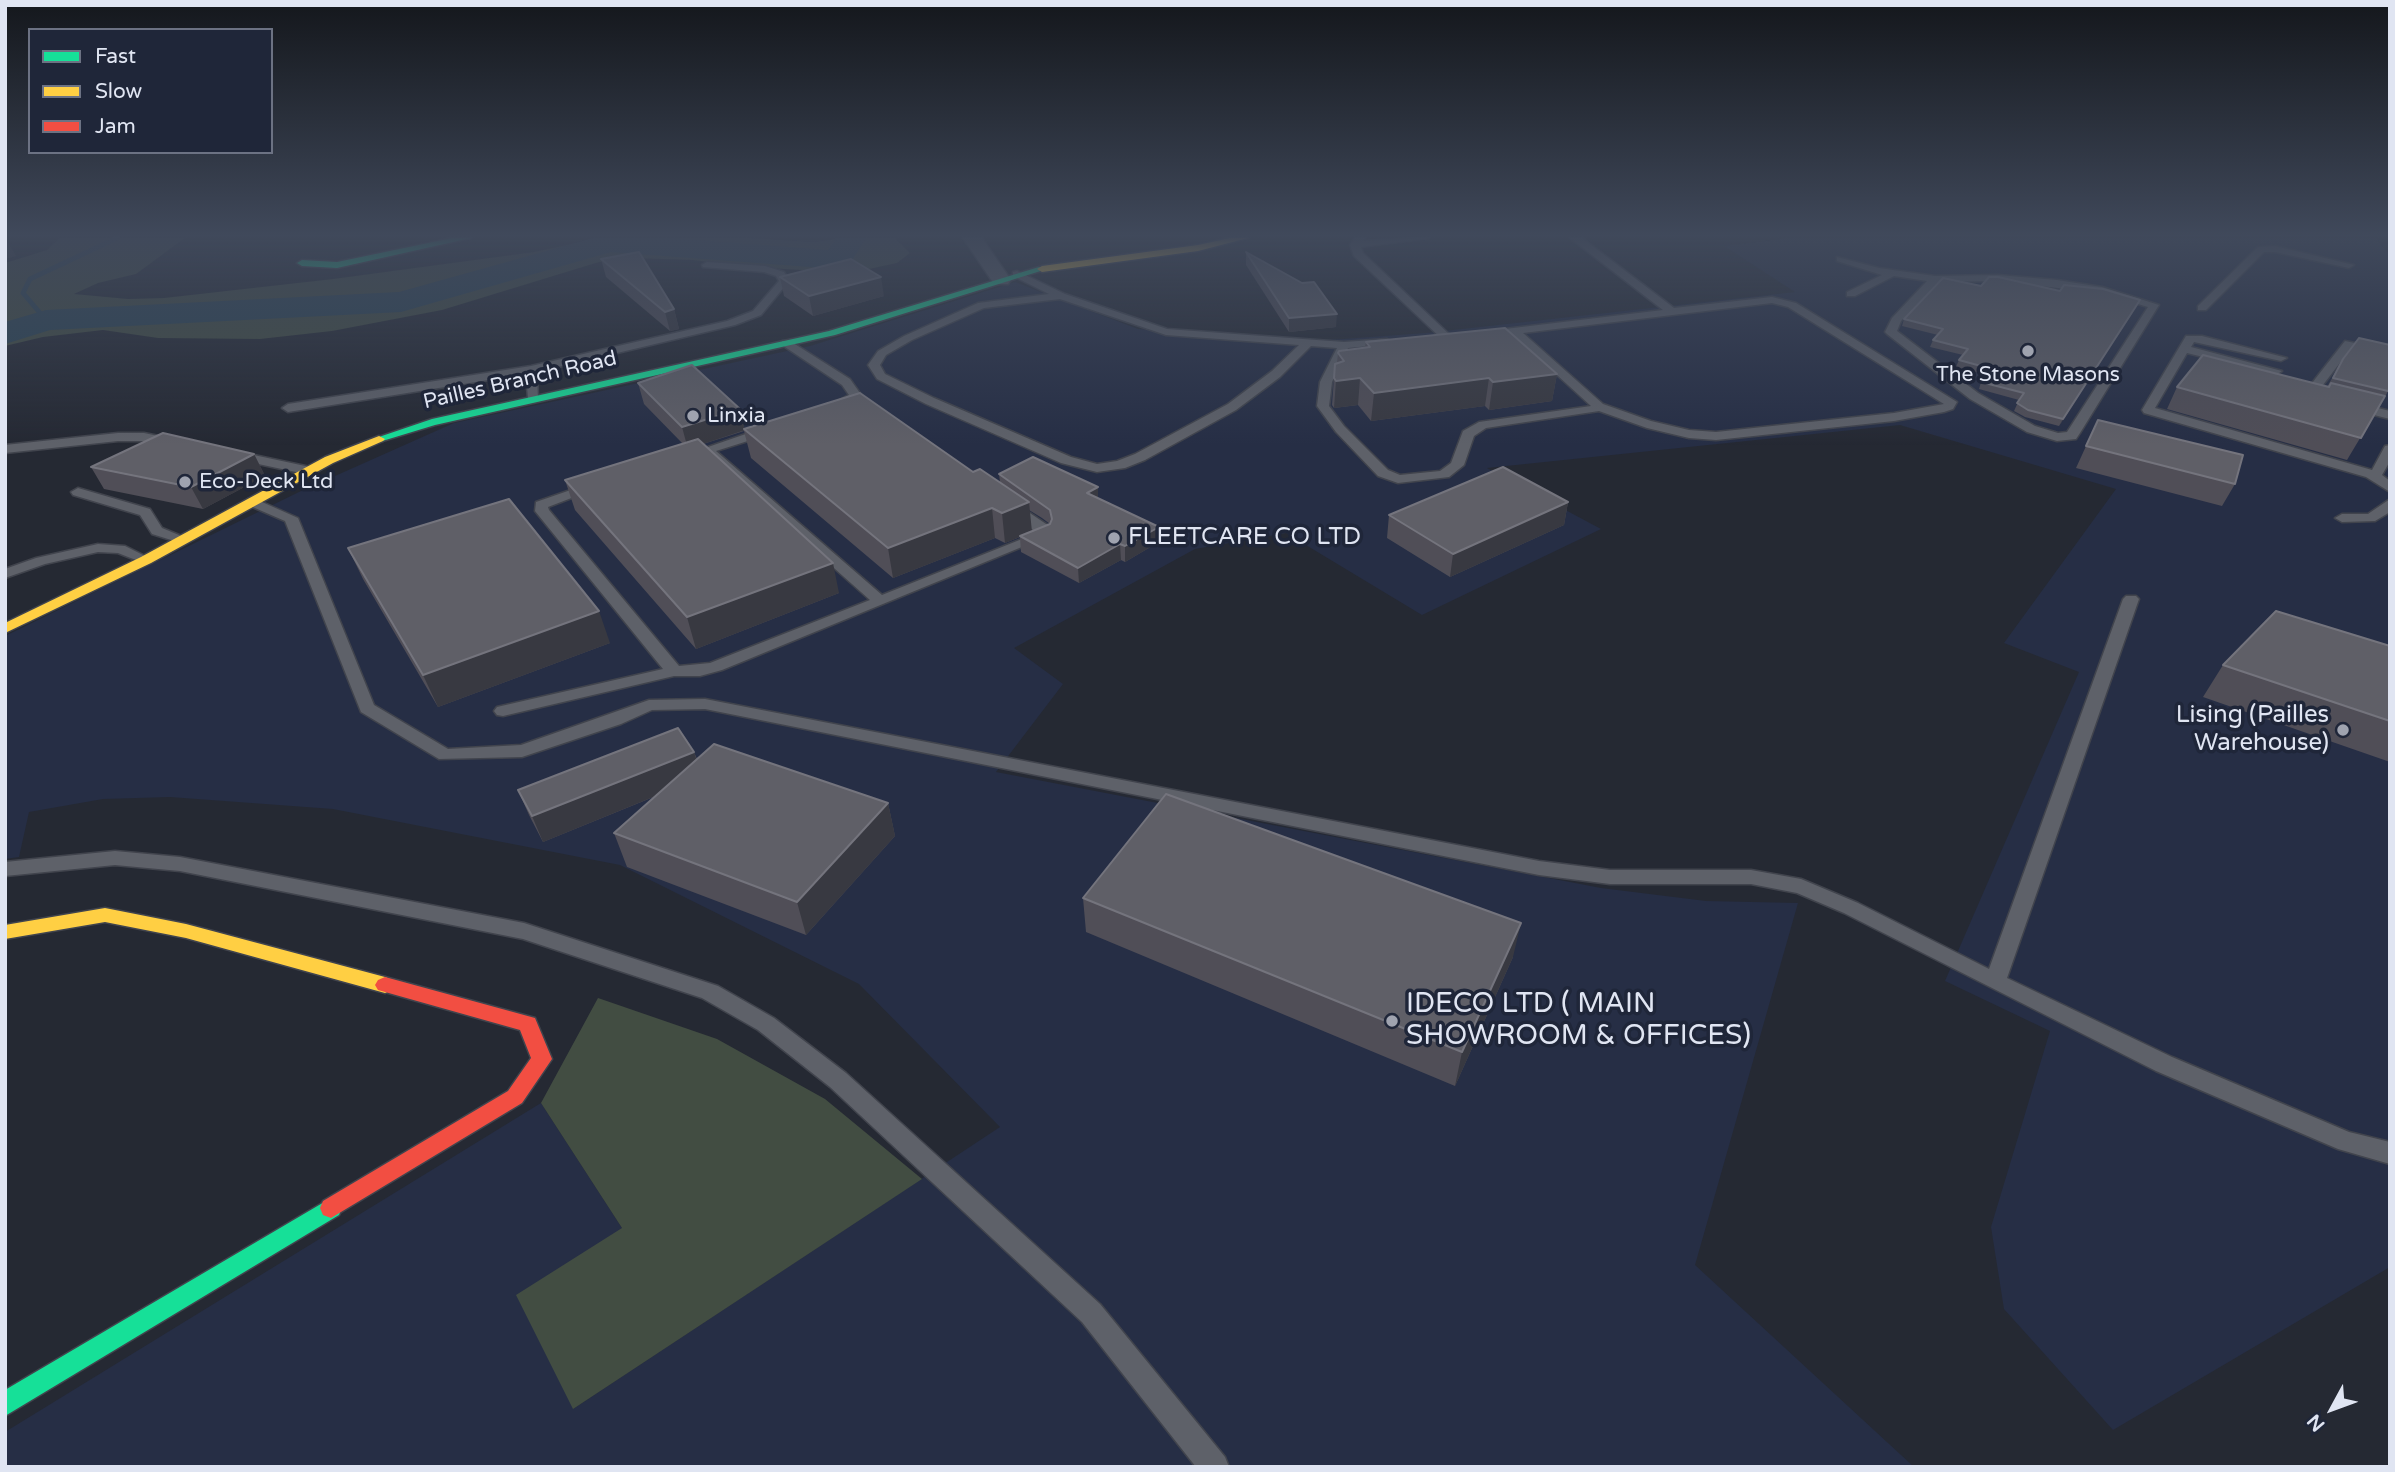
<!DOCTYPE html>
<html>
<head>
<meta charset="utf-8">
<style>
  body { margin:0 }
  #map { position:relative; width:2395px; height:1472px; overflow:hidden; background:#252933; font-family:"Varela Round",sans-serif }
  canvas { display:block }
  .frame { position:absolute; inset:0; border:7px solid #e0e5f2; pointer-events:none }
  .legend { position:absolute; left:28px; top:28px; width:245px; height:126px; box-sizing:border-box; background:#1f2639; border:2px solid #6c7283; margin:0; padding:9px 12px; list-style:none; font-size:21px; color:#e0e5f2 }
  .legend li { display:flex; align-items:center; gap:14px; height:35px }
  .legend b { width:35px; border:2px solid #6c7283 }
  .north { position:absolute; left:2297px; top:1374px; width:70px; height:70px; -webkit-text-stroke:5px #1f2639; paint-order:stroke; rotate:229deg; font-size:19px; font-weight:700; line-height:28px; text-align:center; color:#e0e5f2 }
  .north::after { content:''; display:block; margin:auto; width:24px; height:32px; background:#e0e5f2; clip-path:polygon(50% 0,100% 100%,50% 72%,0 100%) }
</style>
</head>
<body>
<div id="map">
<canvas width="2395" height="1472"></canvas>
<div class="frame"></div>
<ul class="legend">
<li><b style="height:9px;background:#16e098"></b>Fast</li>
<li><b style="height:9px;background:#ffcf43"></b>Slow</li>
<li><b style="height:9px;background:#f24e42"></b>Jam</li>
</ul>
<div class="north">N</div>
</div>
<script>
const g = document.querySelector('canvas').getContext('2d');
g.lineJoin = 'round';
function paint(path, color) {
  g.fillStyle = color;
  g.fill(path, 'evenodd');
}
function shape(rows) {
  const path = new Path2D();
  for (const r of rows) {
    path.moveTo(r[0], r[1]);
    for (let i = 2; i < r.length; i += 2) path.lineTo(r[i], r[i + 1]);
  }
  return path;
}
function strokePath(path, color, width, dash) {
  g.strokeStyle = color;
  g.lineWidth = width;
  g.lineCap = dash ? 'butt' : 'round';
  g.setLineDash(dash || []);
  g.stroke(path);
}
function write(font, color, halo, rows, align = 'center') {
  g.font = font + ' "Varela Round",sans-serif';
  g.lineWidth = 7;
  g.setLineDash([]);
  g.textBaseline = 'middle';
  g.strokeStyle = halo;
  g.fillStyle = color;
  for (const [text, x, y, turn = 0] of rows) {
    g.save();
    g.translate(x, y);
    g.rotate((+turn || 0) * Math.PI / 180);
    g.textAlign = isNaN(turn) ? turn : align;
    if (halo) g.strokeText(text, 0, 0);
    g.fillText(text, 0, 0);
    g.restore();
  }
}
const built = shape([
  [1789,238,2376,238,2390,256,2390,1267,2113,1430,2004,1309,1991,1227,2050,1031,1945,981,2079,672,2004,643,2116,489,1900,425,1487,468,1601,529,1422,615,1286,533,1195,549,1014,648,1063,684,996,772,1601,888,1706,901,1798,903,1695,1265,1914,1467,5,1467,5,1432,541,1103,622,1228,573,1409,1000,1127,859,984,620,865,333,809,170,797,103,799,29,812,19,857,5,859,5,636,299,492,454,423,810,346,1015,282,1138,329,1315,341,1426,333,1795,292,1724,246]
]);
const green = shape([
  [59,238,185,238,136,274,98,283,74,294,128,299,164,298,333,279,534,252,599,238,749,238,814,242,843,238,895,238,910,253,897,263,869,269,838,272,748,267,693,260,631,258,599,262,442,310,332,331,260,339,158,338,103,330,43,337,5,346,5,263,47,250],
  [598,998,717,1039,825,1099,922,1179,573,1409,516,1295,622,1228,541,1103]
]);
const stream = shape([
  [46,320,23,293,30,279,117,238]
]);
const river = shape([
  [593,238,672,238,828,250,836,238,866,238,848,267,837,269,611,252,401,312,50,330,5,344,5,322,46,310,399,292,593,238]
]);
const lane = shape([
  [1355,238,1365,238,1363,241,1429,238,1361,247,1363,253,1450,335,1450,339,1442,339,1354,256,1350,245,1355,238],
  [1570,238,1582,238,1674,308,1772,297,1796,303,1957,402,1953,409,1944,412,1894,421,1716,440,1689,438,1647,428,1599,411,1486,428,1474,436,1464,465,1449,477,1398,483,1378,476,1336,432,1317,406,1320,382,1337,348,1311,346,1280,377,1236,410,1145,460,1125,468,1097,472,1061,463,926,404,877,379,868,365,878,351,904,336,978,303,1049,294,1013,276,1013,272,1017,271,1065,294,1167,329,1344,342,1387,339,1393,342,1391,344,1348,348,1332,382,1329,406,1344,426,1388,470,1400,475,1440,471,1451,463,1463,431,1479,422,1591,406,1512,334,1484,337,1480,336,1480,332,1663,310,1570,238],
  [1060,299,1166,335,1299,345,1272,371,1228,404,1135,454,1117,461,1097,464,1071,457,934,398,885,374,880,365,886,355,912,340,984,308,1060,299],
  [1772,303,1788,307,1944,404,1894,413,1716,432,1689,430,1651,421,1603,404,1523,333,1772,303],
  [2275,246,2354,265,2349,268,2275,252,2264,252,2206,310,2198,310,2198,306,2258,247,2275,246],
  [1837,257,1879,268,1935,276,1998,275,2057,280,2102,287,2159,305,2080,433,2076,439,2057,441,2027,432,1970,399,1887,334,1885,332,1892,318,1927,281,1894,276,1855,296,1847,296,1847,292,1882,275,1837,261,1837,257],
  [1998,281,2101,293,2148,307,2067,432,2058,433,2035,426,1978,393,1897,331,1901,321,1938,282,1998,281],
  [707,262,765,266,784,272,789,281,761,315,735,325,537,372,538,401,528,398,526,374,288,412,282,408,288,404,531,366,727,321,753,311,779,281,776,276,764,272,703,267,702,265,707,262],
  [2186,336,2202,336,2287,358,2281,361,2194,342,2191,347,2282,371,2276,375,2187,353,2155,408,2372,470,2385,446,2390,445,2390,461,2382,475,2390,481,2390,492,2366,477,2144,413,2142,410,2186,336],
  [782,341,790,341,850,379,862,396,860,399,842,409,834,409,834,403,849,395,842,385,782,345,782,341],
  [2345,341,2355,343,2313,398,2305,398,2305,392,2345,341],
  [2354,402,2390,411,2390,419,2350,409,2350,403,2354,402],
  [766,427,770,428,770,434,716,451,882,595,1037,533,1005,509,1005,503,1015,503,1049,526,1051,535,722,670,700,676,674,676,503,716,497,715,494,711,497,707,663,669,535,511,536,502,588,484,598,484,600,487,548,507,549,510,679,666,710,663,870,600,710,458,709,454,686,461,679,457,766,427],
  [118,433,144,433,178,440,179,443,173,447,144,441,118,441,5,453,5,445,118,433],
  [235,451,310,467,317,471,310,475,230,458,230,452,235,451],
  [78,488,150,509,162,528,191,540,184,544,152,534,140,515,73,495,71,492,78,488],
  [253,498,298,518,374,705,448,749,521,745,649,700,705,699,1539,861,1610,870,1751,870,1801,879,1858,903,1989,969,2123,599,2126,596,2136,596,2139,599,2007,978,2172,1057,2349,1132,2390,1142,2390,1164,2338,1149,2156,1071,1844,913,1797,893,1751,884,1610,884,1539,875,705,709,652,710,621,724,522,757,439,759,361,712,285,521,248,505,248,499,253,498],
  [2390,499,2390,512,2375,521,2342,522,2335,518,2342,514,2368,514,2390,499],
  [98,544,125,546,153,560,146,564,118,553,98,552,45,564,5,578,5,569,36,558,98,544],
  [115,851,180,857,524,923,718,986,774,1018,846,1073,1100,1304,1225,1457,1229,1467,1196,1467,1082,1322,830,1087,758,1030,702,998,523,939,180,871,115,865,5,876,5,862,115,851]
]);
const street = shape([
  [963,238,982,238,1011,280,1008,284,994,284,963,238]
]);
const fast = shape([
  [452,238,471,238,337,268,302,266,297,263,302,260,337,262,452,238],
  [1039,267,1047,269,835,335,435,425,379,442,373,439,432,419,829,331,1039,267],
  [331,1198,339,1201,342,1208,339,1215,5,1416,5,1390,331,1198]
]);
const slow = shape([
  [1230,238,1248,238,1198,251,1042,272,1037,269,1042,266,1198,245,1230,238],
  [379,436,385,439,383,441,333,463,151,563,5,633,5,623,141,557,325,457,379,436],
  [105,908,186,924,385,977,392,980,395,985,392,990,385,993,186,938,105,922,5,939,5,925,105,908]
]);
const jam = shape([
  [385,977,535,1018,552,1059,522,1103,331,1218,323,1215,320,1208,323,1201,508,1091,531,1058,520,1030,378,990,375,985,378,980,385,977]
]);
const wall = shape([
  [1246,252,1336,327,1289,332,1246,265],
  [601,259,674,309,679,329,670,331,606,277],
  [780,277,884,296,813,316,784,296],
  [1981,286,2060,291,2137,306,2059,426,2025,417,2014,411,2019,400,1979,389,1981,382,1987,375,1956,367,1959,360,1963,355,1930,347,1933,340,1938,335,1902,326,1904,319],
  [1366,342,1557,374,1552,401,1489,410,1485,406,1371,421,1358,405,1334,408,1332,405,1334,378,1337,363,1338,353,1365,347],
  [2343,359,2390,388,2347,460,2167,409,2177,387,2327,387],
  [638,383,745,429,973,472,1000,482,999,474,1098,498,1159,542,1125,562,1121,560,1079,583,1021,552,1020,537,1005,543,995,538,893,578,751,458,744,431,703,444,839,593,696,649,575,510,565,480,683,444,644,404],
  [1029,510,1042,518,1050,524,1031,532],
  [2098,420,2235,484,2222,506,2076,468],
  [254,454,265,476,203,509,104,489,91,467],
  [1568,502,1564,525,1450,577,1387,538,1389,515],
  [348,548,610,643,438,707,363,579],
  [2390,646,2390,762,2203,697,2223,665],
  [694,752,697,759,888,803,895,836,806,935,627,867,614,833,656,796,543,842,529,815,518,790],
  [1083,898,1513,957,1455,1086,1086,932]
]);
const shadedWall = shape([
  [5,238,6,238,16,256,5,259],
  [881,277,884,296,813,316,809,296],
  [2140,300,2137,306,2059,426,2063,419],
  [674,309,679,329,670,331,665,312],
  [1337,314,1336,327,1289,332,1289,318],
  [1557,374,1552,401,1489,410,1493,382],
  [1360,378,1358,405,1334,408,1336,381],
  [1489,378,1485,406,1371,421,1374,393],
  [740,409,745,430,688,449,682,427],
  [254,454,265,476,203,509,191,487],
  [1098,487,1098,502,1087,493],
  [1029,502,1032,532,1005,543,1002,513],
  [1568,502,1564,525,1450,577,1453,554],
  [992,508,995,538,893,578,888,548],
  [1159,527,1159,542,1125,562,1125,546],
  [1120,544,1121,560,1079,583,1078,568],
  [833,563,839,593,696,649,687,617],
  [599,611,610,643,438,707,423,675],
  [694,752,702,777,543,842,532,816],
  [888,803,895,836,806,935,797,902],
  [1521,923,1513,957,1455,1086,1462,1052]
]);
const building = shape([
  [639,252,674,309,665,312,601,259,639,252],
  [1246,252,1302,283,1314,282,1337,314,1289,318,1246,252],
  [851,259,881,277,809,296,780,277,851,259],
  [1989,277,1998,277,2060,291,2064,285,2103,289,2140,300,2063,419,2028,410,2017,403,2024,393,1981,382,1992,369,1959,360,1968,349,1933,340,1943,329,1904,319,1943,278,1981,286,1989,277],
  [1505,328,1557,374,1493,382,1489,378,1374,393,1360,378,1336,381,1334,378,1335,364,1344,361,1338,353,1339,351,1370,347,1366,342,1505,328],
  [2359,338,2390,345,2390,388,2388,391,2333,378,2343,359,2359,338],
  [2203,355,2329,387,2331,383,2385,396,2361,438,2177,387,2203,355],
  [692,365,740,409,682,427,638,383,692,365],
  [860,393,973,472,980,469,1029,502,1002,513,992,508,888,548,744,429,860,393],
  [2098,420,2243,455,2235,484,2086,446,2098,420],
  [163,433,254,454,191,487,91,467,163,433],
  [698,439,833,563,687,617,565,480,698,439],
  [1033,457,1098,487,1087,493,1159,527,1125,546,1120,544,1078,568,1020,536,1050,524,1052,519,1050,510,999,474,1033,457],
  [1503,467,1568,502,1453,554,1389,515,1503,467],
  [509,499,599,611,423,675,348,548,509,499],
  [2276,611,2390,646,2390,721,2223,665,2276,611],
  [678,728,694,752,532,816,518,790,678,728],
  [714,744,888,803,797,902,614,833,714,744],
  [1166,794,1521,923,1462,1052,1083,898,1166,794]
]);
const markers = [
  [2028,351,7,"#9fa3af"],
  [693,416,7,"#9fa3af"],
  [185,482,7,"#9fa3af"],
  [1114,538,7,"#9fa3af"],
  [2343,730,7,"#9fa3af"],
  [1392,1021,7,"#9fa3af"]
];
const farPoinames = [
  ["The Stone Masons",2028,375,"center"],
  ["Linxia",707,416],
  ["Eco-Deck Ltd",199,482]
];
const farStreetnames = [
  ["Pailles Branch Road",520,381,-13]
];
const poiNames = [
  ["FLEETCARE CO LTD",1128,538],
  ["Lising (Pailles",2329,716,"right"],
  ["Warehouse)",2329,744,"right"]
];
const nearPoinames = [
  ["IDECO LTD ( MAIN",1406,1005],
  ["SHOWROOM & OFFICES)",1406,1037]
];
paint(built, '#262e45');
paint(green, '#424d42');
strokePath(stream, '#2a4454', 5);
paint(river, '#2a4454');
strokePath(lane, '#41444d', 3);
strokePath(street, '#41444d', 3);
strokePath(fast, '#41444d', 3);
strokePath(slow, '#41444d', 3);
strokePath(jam, '#41444d', 3);
paint(lane, '#5e6169');
paint(street, '#5e6169');
paint(fast, '#16e098');
paint(slow, '#ffcf43');
paint(jam, '#f24e42');
paint(wall, '#504e57');
paint(shadedWall, '#383941');
paint(building, '#5f5f67');
strokePath(building, '#74747d', 2);
const sky = g.createLinearGradient(0, 0, 0, 445);
sky.addColorStop(0, '#14171c');
sky.addColorStop(0.53, '#40495b');
sky.addColorStop(1, '#40495b00');
g.fillStyle = sky;
g.fillRect(0, 0, 2395, 445);
for (const [x, y, r, color] of markers) {
  const dot = new Path2D();
  dot.arc(x, y, r, 0, 2 * Math.PI);
  g.fillStyle = color;
  g.fill(dot);
  strokePath(dot, '#1f2639', 2.5);
}
write('21px', '#e0e5f2', '#1f2639', farPoinames, 'left');
write('21px', '#e0e5f2', '#1f2639', farStreetnames);
write('24px', '#e0e5f2', '#1f2639', poiNames, 'left');
write('28px', '#e0e5f2', '#1f2639', nearPoinames, 'left');
</script>
</body>
</html>
